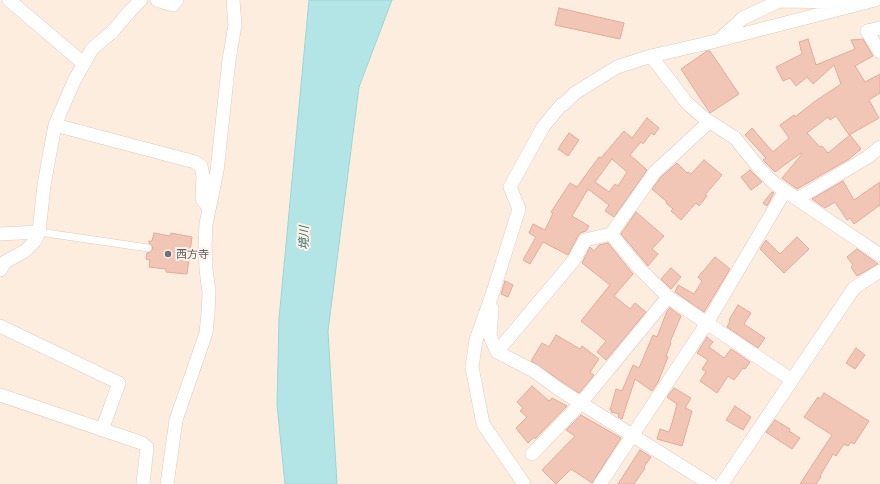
<!DOCTYPE html>
<html>
<head>
<meta charset="utf-8">
<style>
  body { margin:0 }
  canvas { display:block; background:#fceddf }
</style>
</head>
<body>
<canvas width="880" height="484"></canvas>
<script>
const g = document.querySelector('canvas').getContext('2d');
g.lineJoin = 'round';
function paint(path, color) {
  g.fillStyle = color;
  g.fill(path, 'evenodd');
}
function shape(rows) {
  const path = new Path2D();
  for (const r of rows) {
    path.moveTo(r[0], r[1]);
    for (let i = 2; i < r.length; i += 2) path.lineTo(r[i], r[i + 1]);
  }
  return path;
}
function strokePath(path, color, width, dash) {
  g.strokeStyle = color;
  g.lineWidth = width;
  g.lineCap = dash ? 'butt' : 'round';
  g.setLineDash(dash || []);
  g.stroke(path);
}
function write(font, color, halo, rows, align = 'center') {
  g.font = font + ' "Exo 2","Noto Sans JP",sans-serif';
  g.lineWidth = 4;
  g.setLineDash([]);
  g.textBaseline = 'middle';
  g.strokeStyle = halo;
  g.fillStyle = color;
  for (const [text, x, y, turn = 0] of rows) {
    g.save();
    g.translate(x, y);
    g.rotate((+turn || 0) * Math.PI / 180);
    g.textAlign = isNaN(turn) ? turn : align;
    if (halo) g.strokeText(text, 0, 0);
    g.fillText(text, 0, 0);
    g.restore();
  }
}
const water = shape([
  [309,0,392,0,359,87,328,331,337,484,285,484,277,405,279,319,309,0]
]);
const building = shape([
  [559,8,624,23,620,39,555,25,559,8],
  [808,39,816,65,855,49,851,40,863,39,873,56,855,66,865,82,880,74,880,93,869,100,879,118,849,135,836,116,830,120,828,117,807,133,820,147,822,146,828,153,850,135,861,149,849,159,797,189,782,178,802,154,801,153,775,172,763,160,766,158,745,135,752,128,773,152,789,138,780,125,794,115,795,117,814,102,841,84,834,65,813,84,807,77,796,86,790,78,783,81,776,67,802,54,799,42,808,39],
  [707,51,710,51,739,94,710,113,681,69,707,51],
  [647,118,659,128,654,135,651,133,643,144,641,142,630,155,647,170,614,217,605,211,609,205,588,189,572,216,589,226,586,231,580,233,578,236,568,255,543,242,530,264,523,260,536,237,529,233,533,224,545,230,553,213,551,212,570,183,577,187,599,157,601,158,624,131,632,138,647,118],
  [612,159,627,172,618,186,615,184,609,192,595,182,612,159],
  [569,133,579,140,568,156,558,149,569,133],
  [704,160,722,175,705,195,707,196,699,206,696,203,694,205,681,220,671,211,673,209,666,203,667,202,652,189,661,177,677,163,687,173,688,172,691,174,704,160],
  [750,170,762,182,751,190,741,177,750,170],
  [843,181,854,200,880,182,880,205,854,224,850,218,847,220,835,202,825,208,812,199,843,181],
  [772,192,774,193,767,206,763,203,772,192],
  [636,212,664,236,652,249,658,254,648,266,621,234,636,212],
  [154,233,170,236,171,233,192,237,187,274,166,272,166,269,149,267,150,260,146,259,147,253,150,252,153,249,152,246,149,243,149,241,152,241,154,233],
  [797,237,809,249,784,273,760,249,766,240,780,254,797,237],
  [608,243,633,274,614,296,630,309,635,303,646,312,606,360,597,352,606,341,581,321,610,285,582,263,590,247,594,251,599,245,608,243],
  [857,249,878,264,857,276,851,267,853,265,847,257,857,249],
  [715,257,730,269,704,312,675,292,678,285,694,294,702,281,698,277,715,257],
  [671,268,681,277,671,289,661,279,671,268],
  [505,281,513,285,508,297,501,294,505,281],
  [738,305,751,313,744,324,765,338,758,348,727,327,730,321,729,320,738,305],
  [670,308,681,316,670,342,671,343,666,356,668,357,658,382,652,391,635,379,622,419,618,417,619,414,611,412,612,410,610,410,616,389,622,391,633,365,639,368,653,335,657,337,667,311,670,308],
  [556,335,580,349,582,346,599,359,590,372,594,375,579,393,531,361,542,343,549,347,556,335],
  [707,337,713,342,709,347,724,358,731,349,750,362,745,369,743,368,734,380,728,376,717,393,700,381,706,372,702,369,708,360,697,353,707,337],
  [856,348,865,355,855,369,846,363,856,348],
  [532,386,549,401,552,398,567,406,535,439,534,437,528,443,516,428,527,417,520,411,523,408,517,402,532,386],
  [674,388,691,398,685,408,692,411,682,446,657,439,660,429,669,432,672,423,677,404,667,397,674,388],
  [824,393,869,421,854,444,851,442,848,446,844,444,836,456,833,454,820,476,821,477,816,484,800,484,832,435,804,417,818,397,820,399,824,393],
  [735,406,751,417,743,430,726,420,735,406],
  [581,415,621,438,592,483,571,469,556,484,542,470,575,436,566,430,581,415],
  [775,420,790,429,789,431,800,438,792,449,766,432,775,420],
  [640,450,651,457,644,467,645,468,634,484,618,484,640,450]
]);
const service = shape([
  [39,232,148,248]
]);
const minor = shape([
  [9,0,83,63],
  [157,0,173,5,177,0],
  [880,28,867,31,880,52],
  [720,39,743,18,779,1,850,2],
  [651,56,687,103,704,118,735,138,760,169,775,184,880,255],
  [709,122,655,172,611,234,639,268,668,297,792,380],
  [55,125,195,162,201,166,203,176,202,199,209,208],
  [797,199,868,157,880,147],
  [0,234,39,232],
  [0,270,5,262,25,251,35,241,39,232,44,185,55,125,74,81,92,49,112,32,130,11,141,0],
  [492,308,490,336,497,352,534,371,560,390,710,484],
  [0,326,119,383,102,430],
  [497,352,574,260,585,240,611,234],
  [0,395,142,443,147,447,143,484],
  [532,454,581,403,668,297],
  [167,484,176,420,206,333,208,314,209,292,206,269,205,245,206,224,217,171,229,60,235,25,233,0],
  [524,484,483,424,472,367,476,340,493,292,519,209,510,187,543,127,561,105,564,104,575,93,617,67,651,56,708,43,875,0],
  [600,484,707,323,785,191],
  [722,484,854,288,880,271]
]);
const markers = [
  [168,254,4,"#6b7280"]
];
const worshipNames = [
  ["西方寺",176,254]
];
const waterNames = [
  ["境川",304,238,-89]
];
paint(water, '#b4e5e6');
strokePath(water, '#9ad6d7', 1);
paint(building, '#f2c6b6');
strokePath(building, '#e5aa96', 1);
strokePath(service, '#e2cabe', 8);
strokePath(minor, '#e2cabe', 14);
strokePath(service, '#fff', 7);
strokePath(minor, '#fff', 13);
for (const [x, y, r, color] of markers) {
  const dot = new Path2D();
  dot.arc(x, y, r, 0, 2 * Math.PI);
  g.fillStyle = color;
  g.fill(dot);
  strokePath(dot, '#fff2e5', 1.5);
}
write('11px', '#5b616d', '#fff2e5', worshipNames, 'left');
write('italic 12px', '#3a7679', '#fff2e5', waterNames);
</script>
</body>
</html>
